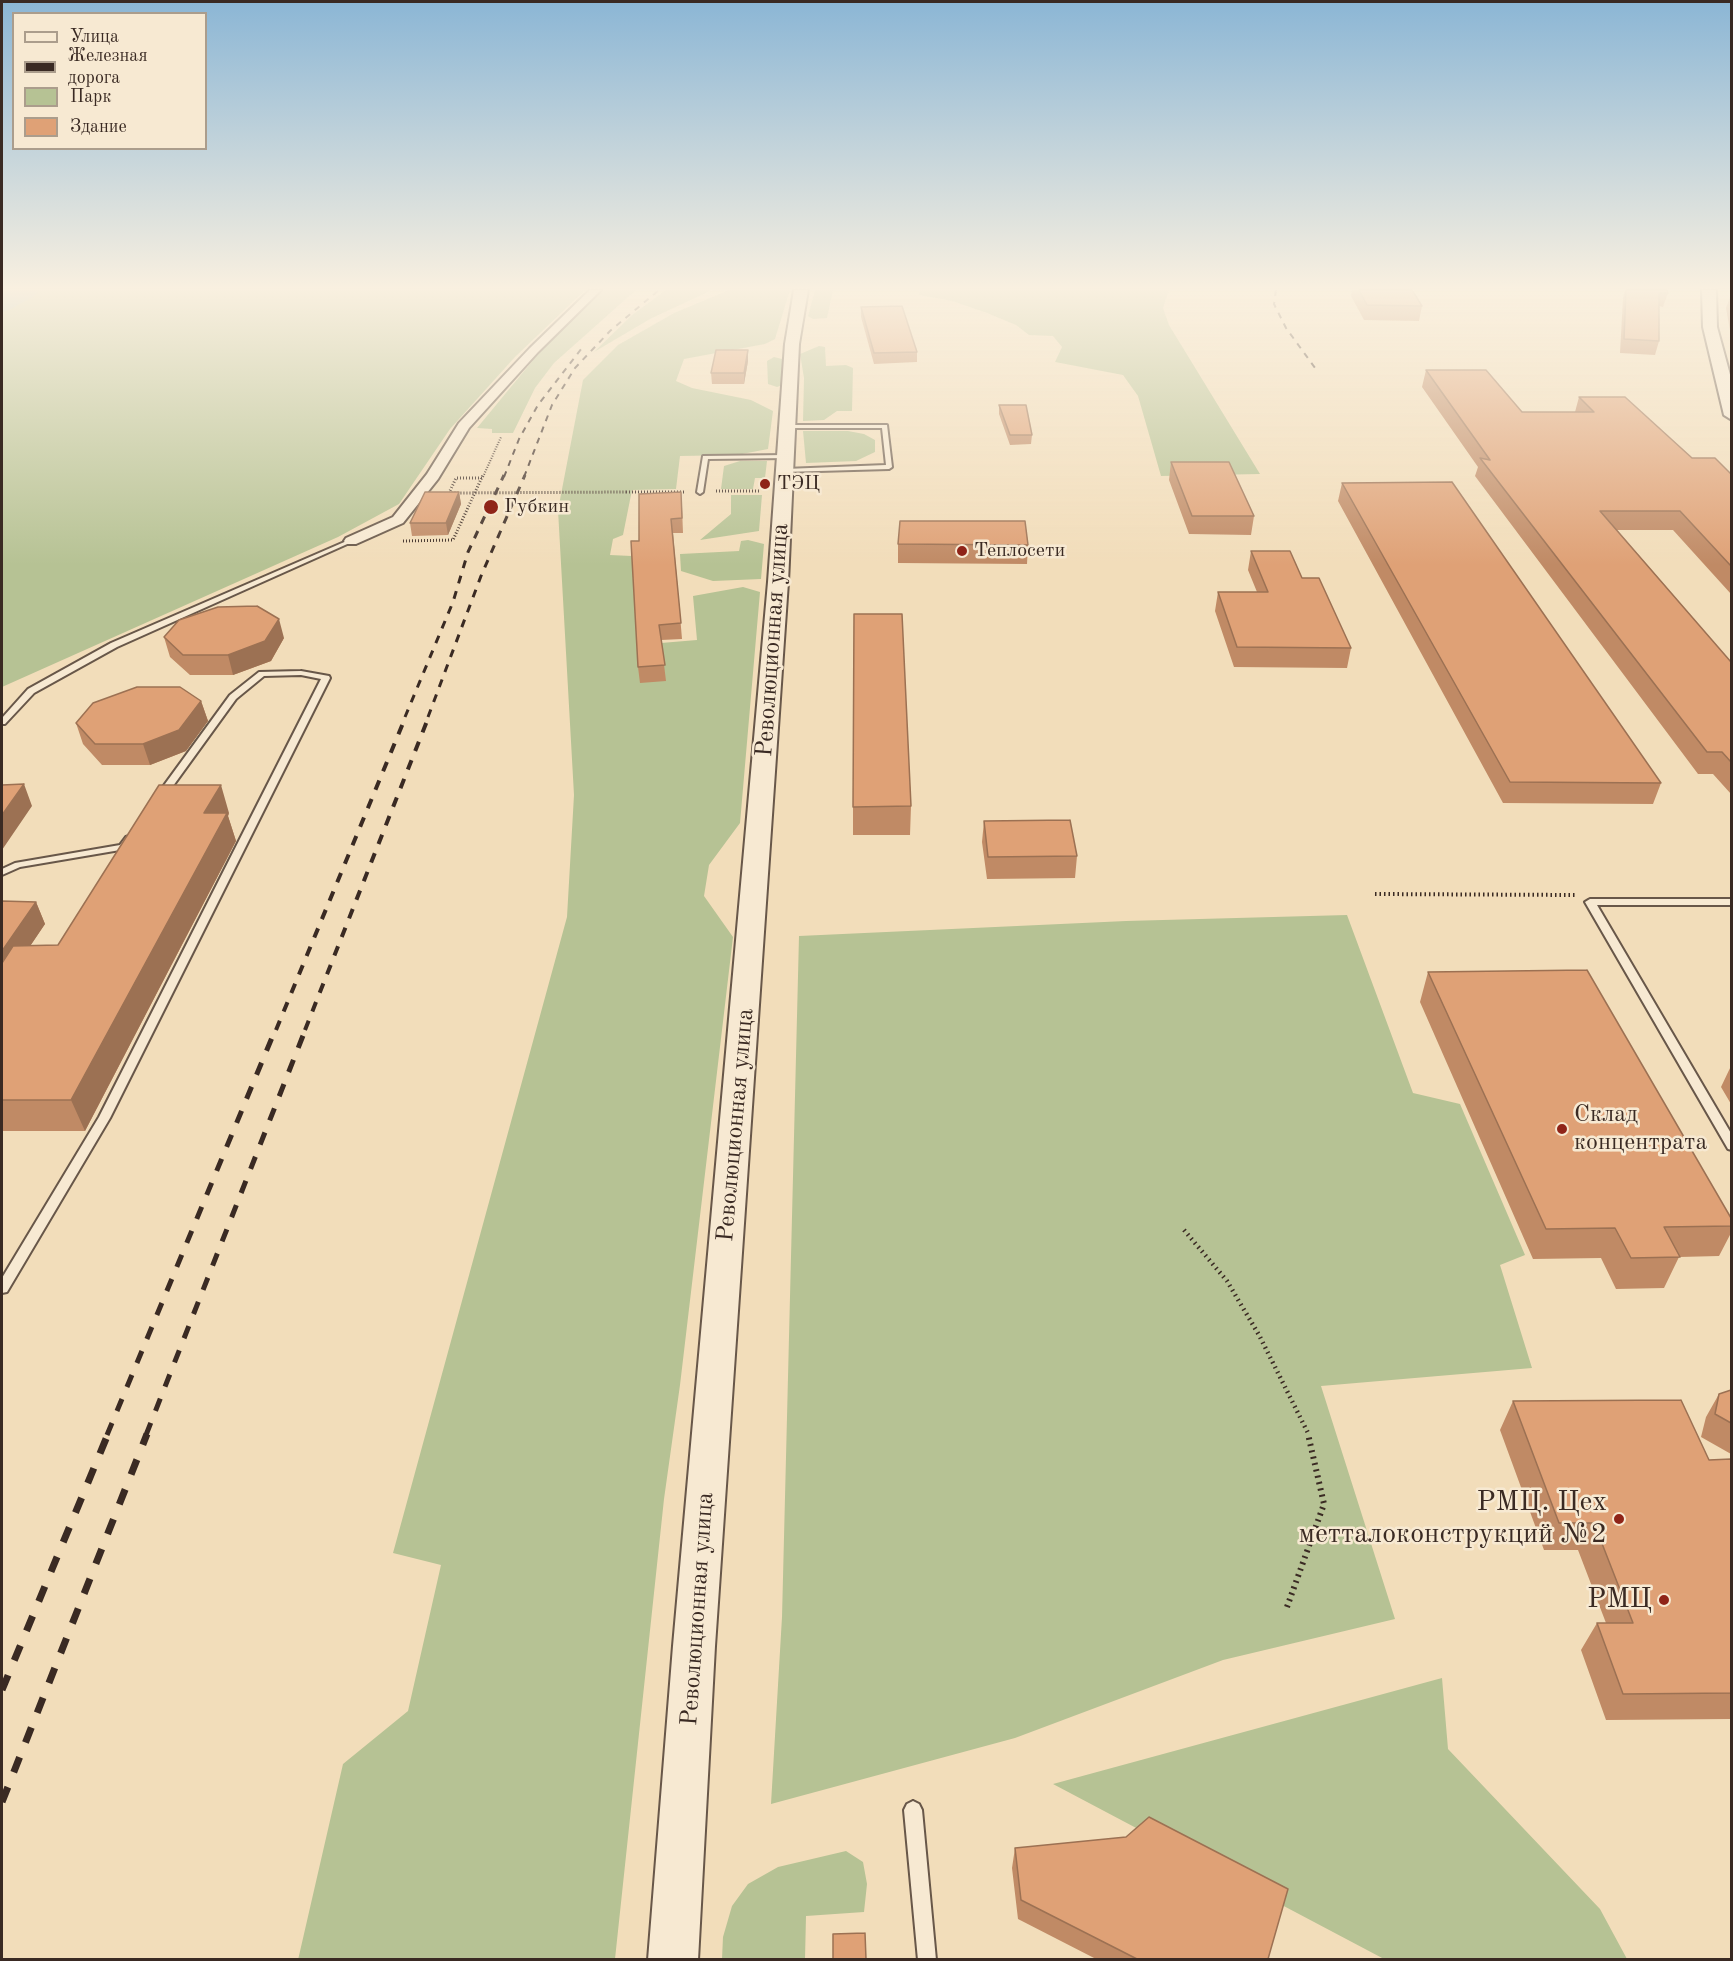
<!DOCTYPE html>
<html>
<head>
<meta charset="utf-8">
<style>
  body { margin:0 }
  #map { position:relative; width:1733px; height:1961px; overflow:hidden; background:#f2ddba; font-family:"Old Standard TT",serif }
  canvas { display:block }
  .frame { position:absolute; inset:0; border:3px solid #3a2a23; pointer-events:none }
  .legend { position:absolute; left:12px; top:12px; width:195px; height:138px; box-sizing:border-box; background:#f7e9d2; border:2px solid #ab9d8c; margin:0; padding:8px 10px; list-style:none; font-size:18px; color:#3a2a23 }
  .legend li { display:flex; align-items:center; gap:12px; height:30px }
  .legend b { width:30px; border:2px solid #ab9d8c }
</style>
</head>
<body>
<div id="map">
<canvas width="1733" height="1961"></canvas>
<div class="frame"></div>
<ul class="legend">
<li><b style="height:8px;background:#f7e9d2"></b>Улица</li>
<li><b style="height:8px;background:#3a2a23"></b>Железная дорога</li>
<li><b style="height:16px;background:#b6c294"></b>Парк</li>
<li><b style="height:16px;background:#dfa176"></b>Здание</li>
</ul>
</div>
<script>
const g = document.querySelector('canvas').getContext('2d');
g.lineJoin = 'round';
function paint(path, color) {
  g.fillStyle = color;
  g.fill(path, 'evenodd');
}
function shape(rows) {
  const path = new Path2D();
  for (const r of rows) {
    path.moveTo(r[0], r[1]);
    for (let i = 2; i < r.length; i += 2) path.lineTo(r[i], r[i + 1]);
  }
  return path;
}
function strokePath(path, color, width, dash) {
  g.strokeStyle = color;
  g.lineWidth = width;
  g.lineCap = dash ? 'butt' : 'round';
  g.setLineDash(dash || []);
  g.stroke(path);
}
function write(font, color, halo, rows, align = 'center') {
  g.font = font + ' "Old Standard TT",serif';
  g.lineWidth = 5;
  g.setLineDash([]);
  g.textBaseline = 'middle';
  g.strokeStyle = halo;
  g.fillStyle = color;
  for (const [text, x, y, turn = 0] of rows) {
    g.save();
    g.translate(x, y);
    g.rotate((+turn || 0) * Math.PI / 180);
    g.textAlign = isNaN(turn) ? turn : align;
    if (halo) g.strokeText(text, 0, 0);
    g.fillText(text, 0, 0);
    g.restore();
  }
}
const green = shape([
  [2,290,585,290,515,357,450,429,399,504,338,537,2,687],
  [600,290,636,290,554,363,535,388,513,433,492,433,492,429,477,428,558,330],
  [666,290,712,290,650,319,594,352,632,315],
  [729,290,790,290,775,339,765,344,684,359,676,381,692,388,751,400,773,411,768,449,737,455,680,456,676,489,632,490,623,535,613,539,610,555,632,556,637,645,697,640,693,596,743,587,760,592,740,823,709,865,704,896,733,937,680,1385,664,1499,615,1959,298,1960,343,1764,408,1711,441,1565,393,1553,567,917,574,795,558,510,583,380,618,345,674,313],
  [815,290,833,290,827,318,813,319,808,316],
  [920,290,1169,290,1163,308,1169,325,1260,474,1161,476,1138,396,1123,375,1055,362,1062,347,1053,336,1029,335,1016,325,987,313,952,301,919,295],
  [819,346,825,347,826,366,846,365,853,368,852,411,837,411,824,420,803,421,804,378,800,354],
  [774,357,782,359,782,385,777,387,768,384,767,361],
  [803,431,848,431,864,434,875,440,875,452,856,461,806,463],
  [740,461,767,461,765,478,755,478,753,489,721,489,724,466],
  [731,495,762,495,759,531,700,540,731,514],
  [748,540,764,544,761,579,713,581,681,571,680,554,739,551,741,541],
  [1347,915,1413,1093,1460,1104,1525,1255,1500,1265,1532,1368,1321,1386,1395,1619,1223,1660,1015,1738,771,1804,782,1617,799,936,1126,921],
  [1442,1678,1448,1749,1600,1909,1627,1959,1384,1959,1053,1784],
  [846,1851,863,1862,867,1884,864,1912,806,1916,805,1959,722,1959,723,1937,732,1906,748,1884,778,1867]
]);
const river = shape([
  [8,290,39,290,36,295,11,309,2,312,2,294,8,290]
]);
const pathFar4 = shape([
  [483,477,501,437]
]);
const pathFar3 = shape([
  [716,491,760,491],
  [626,492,685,492],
  [403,541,453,540,483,475]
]);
const pathFar2 = shape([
  [1375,894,1575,895]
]);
const pathFar1 = shape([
  [1184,1230,1227,1281,1259,1335,1309,1435]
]);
const path = shape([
  [1287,1607,1324,1504,1308,1434]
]);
const service = shape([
  [788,425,887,425,892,467,889,469,783,472,782,471,785,469,886,465,882,428,786,428,785,427,788,425],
  [786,455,789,457,788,458,708,459,703,492,700,494,697,492,703,456,786,455],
  [349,540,354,541,117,647,34,693,5,724,2,724,2,718,28,689,111,643,349,540],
  [301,671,329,676,330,678,110,1118,7,1292,2,1293,2,1278,99,1117,321,679,301,675,264,676,236,699,165,797,162,798,157,795,230,695,259,672,301,671],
  [129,836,134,839,126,849,20,867,2,875,2,869,15,863,120,845,126,837,129,836],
  [1590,899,1732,899,1732,905,1597,905,1732,1135,1732,1150,1728,1149,1585,902,1590,899],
  [913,1801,919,1804,922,1810,936,1960,918,1960,904,1810,907,1804,913,1801]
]);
const minor = shape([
  [590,290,601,290,538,352,469,428,438,479,403,523,356,544,346,544,344,541,346,538,393,517,427,474,459,423,530,348,590,290]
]);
const tertiary = shape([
  [794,290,808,290,799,344,788,582,715,1646,698,1960,648,1960,673,1646,768,582,785,344,794,290],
  [1702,290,1716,290,1717,327,1732,382,1732,420,1724,415,1703,327,1702,290]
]);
const railFar4 = shape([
  [1276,290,1274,304,1286,328,1318,372],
  [504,477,519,439,538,405,582,348],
  [524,477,552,405,575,368,610,331,659,290]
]);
const railFar3 = shape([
  [405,717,453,602,468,552,504,475],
  [428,717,481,576,525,475]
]);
const railFar2 = shape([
  [276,1030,406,716],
  [305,1030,429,716]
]);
const railFar1 = shape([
  [107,1435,276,1028],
  [146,1435,306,1028]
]);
const rail = shape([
  [2,1690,108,1434],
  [2,1802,147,1434]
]);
const pathBridge = shape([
  [482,478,456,478,449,493,626,492]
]);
const wall = shape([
  [1352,290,1412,290,1422,306,1419,321,1364,320,1351,296],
  [1625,290,1667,290,1668,293,1663,307,1659,306,1659,341,1655,355,1620,353,1623,298],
  [1731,294,1731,336,1726,308],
  [861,307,917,352,917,362,874,364,861,317],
  [748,361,744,384,712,384,711,373],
  [1426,370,1522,412,1575,412,1579,397,1692,458,1731,474,1731,594,1673,530,1617,530,1731,662,1731,794,1713,774,1698,774,1475,476,1478,467,1422,387],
  [999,405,1032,435,1031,444,1010,445,999,414],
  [1171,462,1254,516,1251,535,1189,534,1169,480],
  [1342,483,1661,783,1653,804,1503,803,1338,501],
  [459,492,461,504,448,535,412,536,410,523],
  [682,507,683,533,673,533,682,639,661,640,666,681,640,683,638,667,639,541],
  [898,544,1028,545,1027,564,898,563],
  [1251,551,1302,578,1351,648,1347,668,1234,667,1215,611,1218,592,1257,592,1248,570],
  [164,637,284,638,271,661,233,675,190,675,170,657],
  [201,701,208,721,186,751,150,765,102,765,83,744,76,723],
  [911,806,910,835,853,835,853,807],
  [229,813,228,816,236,841,85,1131,2,1131,2,901,36,902,45,924,30,946,58,945],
  [984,821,1077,856,1075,878,987,879,982,842],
  [1428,972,1731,1218,1731,1233,1719,1256,1679,1257,1664,1288,1616,1289,1601,1258,1533,1259,1420,1002],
  [1731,1066,1731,1104,1721,1087],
  [1731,1390,1731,1454,1701,1437,1706,1417,1719,1394],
  [1513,1401,1709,1460,1731,1459,1731,1719,1606,1720,1581,1650,1597,1623,1606,1623,1578,1550,1544,1550,1500,1430],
  [1015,1848,1268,1959,1096,1959,1018,1919,1012,1868]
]);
const shadedWall = shape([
  [748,350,748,361,744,384,744,373],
  [459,492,461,504,448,535,446,523],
  [279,619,284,638,271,661,233,675,228,655],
  [201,701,208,721,186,751,150,765,143,744],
  [24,784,32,806,2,850,2,815],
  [221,785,229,813,228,816,236,841,85,1131,71,1100,204,813],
  [36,902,45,924,8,979,2,964,2,951]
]);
const building = shape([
  [1359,290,1412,290,1422,306,1367,305,1359,290],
  [1626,290,1667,290,1668,293,1659,293,1659,341,1624,339,1626,290],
  [902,306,917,352,874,353,861,307,902,306],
  [716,350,748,350,744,373,711,373,716,350],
  [1426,370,1486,370,1522,412,1594,412,1579,397,1625,397,1692,458,1715,458,1731,474,1731,566,1680,511,1600,511,1731,662,1731,762,1722,752,1707,752,1480,458,1490,460,1426,370],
  [999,405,1026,405,1032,435,1010,435,999,405],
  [1171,462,1229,462,1254,516,1192,516,1171,462],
  [1452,482,1661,783,1510,782,1342,483,1452,482],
  [425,492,459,492,446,523,410,523,425,492],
  [681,492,682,518,671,519,681,623,659,625,665,665,638,667,631,541,639,541,639,494,681,492],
  [900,521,1025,521,1028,545,898,544,900,521],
  [1251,551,1290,551,1302,578,1319,578,1351,648,1237,647,1218,592,1268,592,1251,551],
  [257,606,279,619,265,641,228,655,183,655,164,637,179,620,218,607,257,606],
  [854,614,902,614,911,806,853,807,854,614],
  [137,687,180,687,201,701,179,730,143,744,95,744,76,723,93,703,137,687],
  [24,784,2,815,2,785,24,784],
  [159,785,221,785,204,813,227,813,71,1100,2,1100,2,963,13,946,58,945,159,785],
  [1070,820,1077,856,988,857,984,821,1070,820],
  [2,901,36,902,2,951,2,901],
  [1587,970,1731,1218,1731,1226,1664,1227,1680,1257,1631,1258,1615,1228,1546,1229,1428,972,1587,970],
  [1731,1390,1731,1423,1715,1414,1719,1394,1731,1390],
  [1681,1400,1709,1460,1731,1459,1731,1693,1623,1694,1597,1623,1633,1623,1594,1523,1559,1523,1513,1401,1681,1400],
  [1149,1817,1288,1889,1268,1959,1137,1959,1021,1900,1015,1848,1126,1837,1149,1817],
  [865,1933,866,1959,833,1959,833,1934,865,1933]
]);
const markers = [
  [765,484,6,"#8f2418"],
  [491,507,8,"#8f2418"],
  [962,551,6,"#8f2418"],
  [1562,1129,6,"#8f2418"],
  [1619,1519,6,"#8f2418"],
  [1664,1600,6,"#8f2418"]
];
const farPoinames = [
  ["ТЭЦ",777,484],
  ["Губкин",504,507],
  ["Теплосети",974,551]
];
const streetNames = [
  ["Революционная улица",773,640,-86],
  ["Революционная улица",736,1125,-85],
  ["Революционная улица",698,1609,-86]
];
const poiNames = [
  ["Склад",1574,1115],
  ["концентрата",1574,1143]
];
const nearPoinames = [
  ["РМЦ. Цех",1607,1503],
  ["метталоконструкций №2",1607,1535],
  ["РМЦ",1652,1600]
];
paint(green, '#b6c294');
paint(river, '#9fbab9');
strokePath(service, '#685749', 4);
strokePath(minor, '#685749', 4);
strokePath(tertiary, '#685749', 4);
strokePath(pathFar4, '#3a2a23', 2, [1, 1.5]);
strokePath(pathFar3, '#3a2a23', 3, [1, 2]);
strokePath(pathFar2, '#3a2a23', 4, [1.5, 3]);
strokePath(pathFar1, '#3a2a23', 4.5, [1.5, 4]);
strokePath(path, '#3a2a23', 6, [2, 4.5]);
paint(service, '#f7e9d2');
paint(minor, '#f7e9d2');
paint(tertiary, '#f7e9d2');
strokePath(railFar4, '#3a2a23', 2, [6, 6]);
strokePath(railFar3, '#3a2a23', 3, [8, 8]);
strokePath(railFar2, '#3a2a23', 4, [10, 10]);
strokePath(railFar1, '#3a2a23', 5, [13, 13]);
strokePath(rail, '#3a2a23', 7, [16, 16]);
strokePath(pathBridge, '#3a2a23', 3, [1, 2]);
paint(wall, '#c08a65');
paint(shadedWall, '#9c7153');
paint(building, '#dfa176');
strokePath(building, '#9c7153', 1.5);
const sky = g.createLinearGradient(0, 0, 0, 565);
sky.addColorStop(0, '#8bb6d5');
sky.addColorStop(0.51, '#f9f0e0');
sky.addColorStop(1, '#f9f0e000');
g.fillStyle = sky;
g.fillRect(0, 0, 1733, 565);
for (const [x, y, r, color] of markers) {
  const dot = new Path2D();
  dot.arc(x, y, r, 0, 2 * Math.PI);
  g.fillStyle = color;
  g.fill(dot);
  strokePath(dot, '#f7e9d2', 2);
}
write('20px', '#3a2a23', '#f7e9d2', farPoinames, 'left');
write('24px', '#3a2a23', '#f7e9d2', streetNames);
write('24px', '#3a2a23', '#f7e9d2', poiNames, 'left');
write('28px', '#3a2a23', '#f7e9d2', nearPoinames, 'right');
</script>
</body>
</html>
